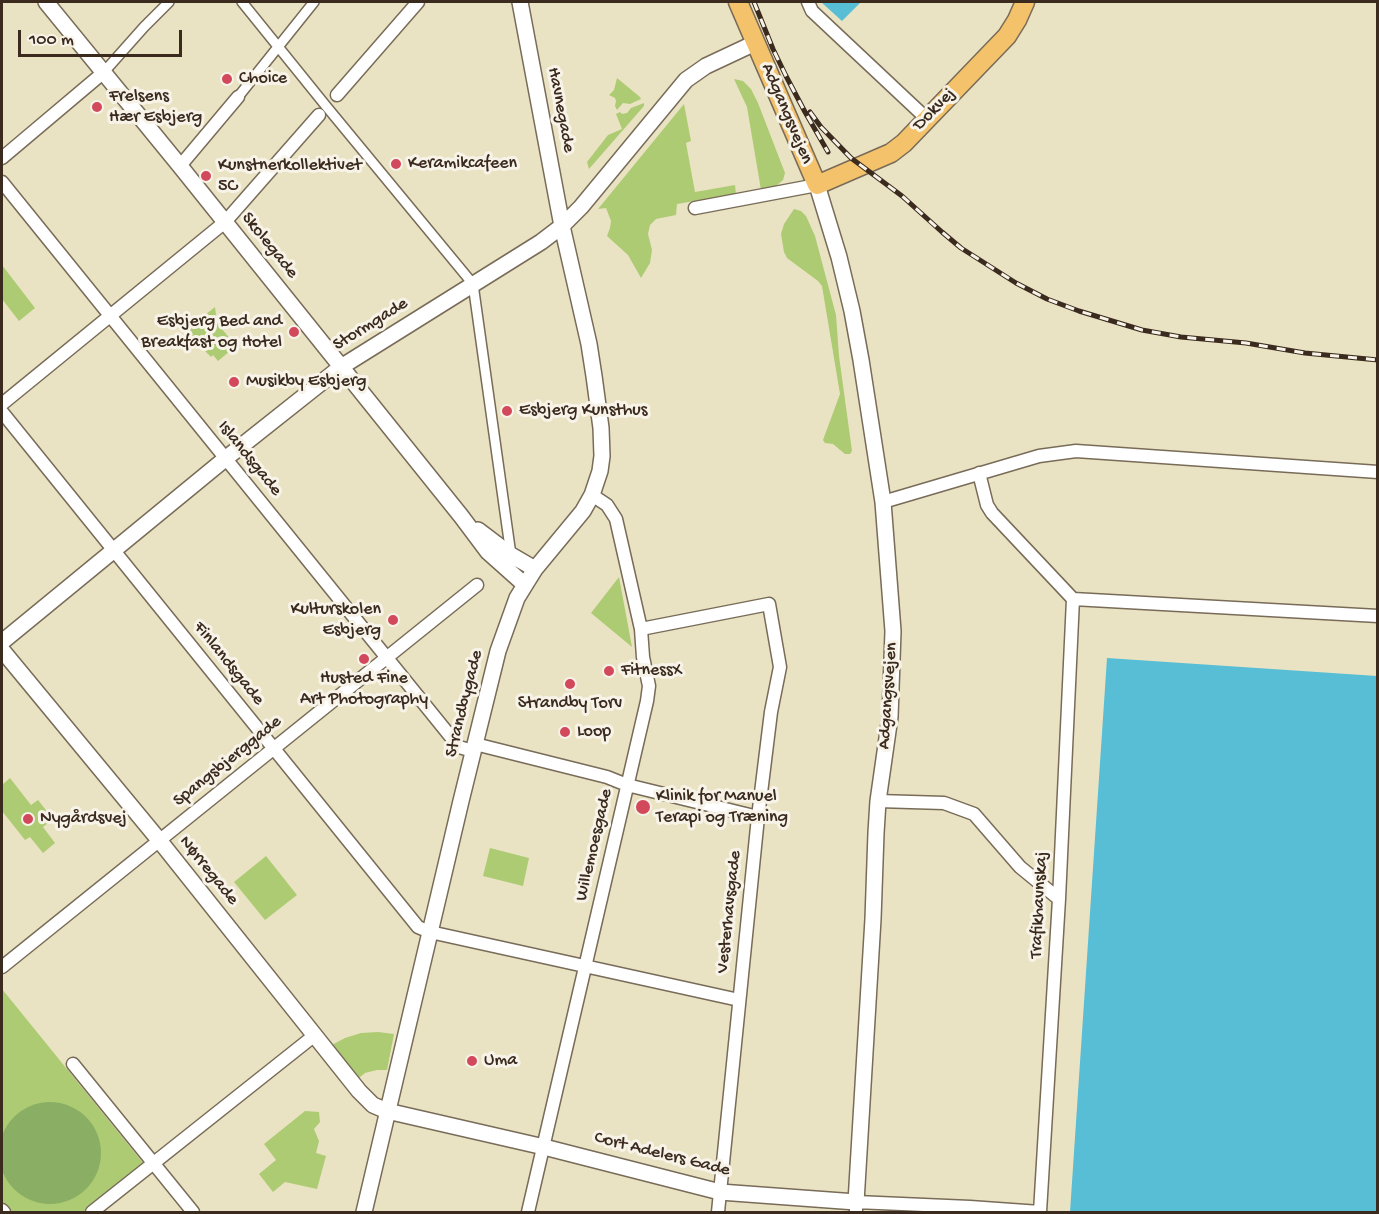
<!DOCTYPE html>
<html>
<head>
<meta charset="utf-8">
<style>
  body { margin:0 }
  #map { position:relative; width:1379px; height:1214px; overflow:hidden; background:#eae3c3; font-family:"Gochi Hand",sans-serif }
  canvas { display:block }
  .frame { position:absolute; inset:0; border:3px solid #3b2a1e; pointer-events:none }
  .scale { position:absolute; left:18px; top:30px; width:164px; height:27px; box-sizing:border-box; border:3px solid #3b2a1e; border-top:0; padding-left:8px; font-size:18px; line-height:21px; white-space:nowrap; color:#3b2a1e; -webkit-text-stroke:4px #f7f3e8; paint-order:stroke }
</style>
</head>
<body>
<div id="map">
<canvas width="1379" height="1214"></canvas>
<div class="frame"></div>
<div class="scale">100 m</div>
</div>
<script>
const g = document.querySelector('canvas').getContext('2d');
g.lineJoin = 'round';
function paint(path, color) {
  g.fillStyle = color;
  g.fill(path, 'evenodd');
}
function shape(rows) {
  const path = new Path2D();
  for (const r of rows) {
    if (r.length === 3) {
      path.moveTo(r[0] + r[2], r[1]);
      path.arc(r[0], r[1], r[2], 0, 2 * Math.PI);
      continue;
    }
    path.moveTo(r[0], r[1]);
    for (let i = 2; i < r.length; i += 2) path.lineTo(r[i], r[i + 1]);
  }
  return path;
}
function strokePath(path, color, width, dash) {
  g.strokeStyle = color;
  g.lineWidth = width;
  g.lineCap = dash ? 'butt' : 'round';
  g.setLineDash(dash || []);
  g.stroke(path);
}
function write(font, color, halo, rows, align = 'center') {
  g.font = font + ' "Gochi Hand",sans-serif';
  g.lineWidth = 6;
  g.setLineDash([]);
  g.textBaseline = 'middle';
  g.strokeStyle = halo;
  g.fillStyle = color;
  for (const [text, x, y, turn = 0] of rows) {
    g.save();
    g.translate(x, y);
    g.rotate((+turn || 0) * Math.PI / 180);
    g.textAlign = isNaN(turn) ? turn : align;
    if (halo) g.strokeText(text, 0, 0);
    g.fillText(text, 0, 0);
    g.restore();
  }
}
const green = shape([
  [617,78,640,97,641,99,630,104,623,103,617,110,615,106,616,101,615,98,609,95,614,90],
  [734,79,743,81,751,89,758,103,785,173,783,180,776,186,761,190,747,107],
  [644,103,644,106,589,169,587,162,608,135,622,129,616,114,620,112,622,114,627,113,631,108],
  [684,104,691,141,686,143,695,192,735,185,736,194,677,204,676,215,656,219,650,225,648,234,652,250,650,263,641,278,628,255,607,236,610,228,611,221,606,208,598,209],
  [794,209,801,211,806,216,815,236,836,315,839,356,852,451,850,454,845,454,833,444,825,443,823,440,840,394,822,286,818,281,787,258,784,252,781,234,784,224],
  [2,265,35,308,19,321,2,299],
  [215,307,217,323,236,346,218,361,213,355,211,357,185,331],
  [619,577,632,647,591,613],
  [10,778,31,805,38,800,53,819,43,827,55,843,43,853,30,837,25,840,2,811,2,785],
  [490,848,529,858,523,886,483,876],
  [266,856,297,895,265,920,234,882],
  [2,989,144,1164,83,1212,11,1212,2,1201],
  [378,1032,394,1034,387,1070,377,1070,365,1073,355,1081,330,1046,345,1038,361,1033],
  [305,1111,319,1112,320,1122,314,1129,319,1141,316,1153,326,1156,317,1189,285,1182,273,1192,259,1174,276,1160,264,1144]
]);
const forest = shape([
  [50,1153,51]
]);
const water = shape([
  [821,2,861,2,842,21],
  [1107,658,1377,676,1377,1212,1070,1212]
]);
const pedestrian = shape([
  [242,2,326,106,473,284,511,555],
  [104,72,144,27,169,2],
  [238,97,314,2]
]);
const minor = shape([
  [808,2,812,11,926,118],
  [337,95,418,2],
  [2,158,104,72],
  [180,166,238,97],
  [2,182,459,747,473,751],
  [695,208,817,185],
  [2,404,225,222,319,115],
  [2,412,418,927,430,932,739,1000],
  [979,473,987,505,992,513,1073,599],
  [883,502,1039,456,1076,451,1378,472],
  [1073,599,1378,616],
  [641,629,769,604,780,667,771,712,758,817,718,1212],
  [475,744,607,777,627,785,758,817],
  [878,801,944,803,974,814,1020,867,1059,899],
  [2,967,477,585],
  [73,1064,193,1212],
  [2,1210,4,1212],
  [92,1212,315,1035],
  [528,1212,647,701,649,686,643,657,641,629,616,519,607,505,592,495],
  [856,1212,856,1202,970,1207,1040,1212],
  [1040,1212,1059,899,1073,599]
]);
const tertiary = shape([
  [46,2,180,166,461,516,488,552,525,585],
  [478,530,511,555,535,569],
  [2,642,225,459,341,367,541,242,562,226,581,207,686,80,706,66,755,43],
  [2,650,159,840,359,1091,373,1105,387,1111,544,1147,720,1192,856,1202,873,919,876,833,878,801,890,717,893,631,883,502,861,360,852,311,839,257,817,185],
  [364,1212,461,801,498,651,517,598,525,585,535,569,583,511,592,495,600,471,602,456,601,428,594,376,589,344,562,226,520,2]
]);
const primary = shape([
  [738,2,817,185,891,153,904,143,1007,36,1017,20,1025,2]
]);
const rail = shape([
  [754,2,773,49,786,76,805,112,828,152],
  [810,112,821,127,851,158,902,196,942,232,961,248,1016,283,1047,299,1079,311,1142,330,1181,337,1246,343,1305,353,1378,360]
]);
const markers = [
  [227,79,6,"#d1495b"],
  [97,107,6,"#d1495b"],
  [396,164,6,"#d1495b"],
  [206,176,6,"#d1495b"],
  [294,332,6,"#d1495b"],
  [234,382,6,"#d1495b"],
  [507,411,6,"#d1495b"],
  [393,620,6,"#d1495b"],
  [364,659,6,"#d1495b"],
  [609,671,6,"#d1495b"],
  [570,684,6,"#d1495b"],
  [565,732,6,"#d1495b"],
  [643,807,8,"#d1495b"],
  [28,819,6,"#d1495b"],
  [472,1061,6,"#d1495b"]
];
const poiNames = [
  ["Choice",239,79],
  ["Frelsens",109,97],
  ["Hær Esbjerg",109,118],
  ["Keramikcafeen",408,164],
  ["Kunstnerkollektivet",218,166],
  ["5C",218,187],
  ["Esbjerg Bed and",282,322,"right"],
  ["Breakfast og Hotel",282,343,"right"],
  ["Musikby Esbjerg",246,382],
  ["Esbjerg Kunsthus",519,411],
  ["Kulturskolen",381,610,"right"],
  ["Esbjerg",381,631,"right"],
  ["FitnessX",621,671],
  ["Husted Fine",364,679,"center"],
  ["Art Photography",364,700,"center"],
  ["Strandby Torv",570,704,"center"],
  ["Loop",577,732],
  ["Klinik for Manuel",656,797],
  ["Terapi og Træning",656,818],
  ["Nygårdsvej",40,819],
  ["Uma",484,1061]
];
const streetNames = [
  ["Havnegade",560,110,79],
  ["Dokvej",935,110,-46],
  ["Adgangsvejen",786,114,67],
  ["Skolegade",269,246,51],
  ["Stormgade",371,325,-32],
  ["Islandsgade",249,459,51],
  ["Finlandsgade",228,664,51],
  ["Adgangsvejen",889,696,-86],
  ["Strandbygade",465,704,-76],
  ["Spangsbjerggade",228,762,-39],
  ["Willemoesgade",595,845,-77],
  ["Nørregade",208,871,51],
  ["Trafikhavnskaj",1040,905,-87],
  ["Vesterhavsgade",730,912,-84],
  ["Cort Adelers Gade",662,1155,14]
];
paint(green, '#adcb72');
paint(forest, '#8aaf64');
paint(water, '#57bed5');
strokePath(pedestrian, '#786b58', 12);
strokePath(minor, '#786b58', 15);
strokePath(tertiary, '#786b58', 18);
strokePath(primary, '#786b58', 21);
strokePath(pedestrian, '#fff', 9);
strokePath(minor, '#fff', 12);
strokePath(tertiary, '#fff', 15);
strokePath(primary, '#f3c26a', 18);
strokePath(rail, '#3b2a1e', 5);
strokePath(rail, '#f7f3e8', 3, [9]);
for (const [x, y, r, color] of markers) {
  const dot = new Path2D();
  dot.arc(x, y, r, 0, 2 * Math.PI);
  g.fillStyle = color;
  g.fill(dot);
  strokePath(dot, '#f7f3e8', 2);
}
write('18px', '#3b2a1e', '#f7f3e8', poiNames, 'left');
write('18px', '#3b2a1e', '#f7f3e8', streetNames);
</script>
</body>
</html>
